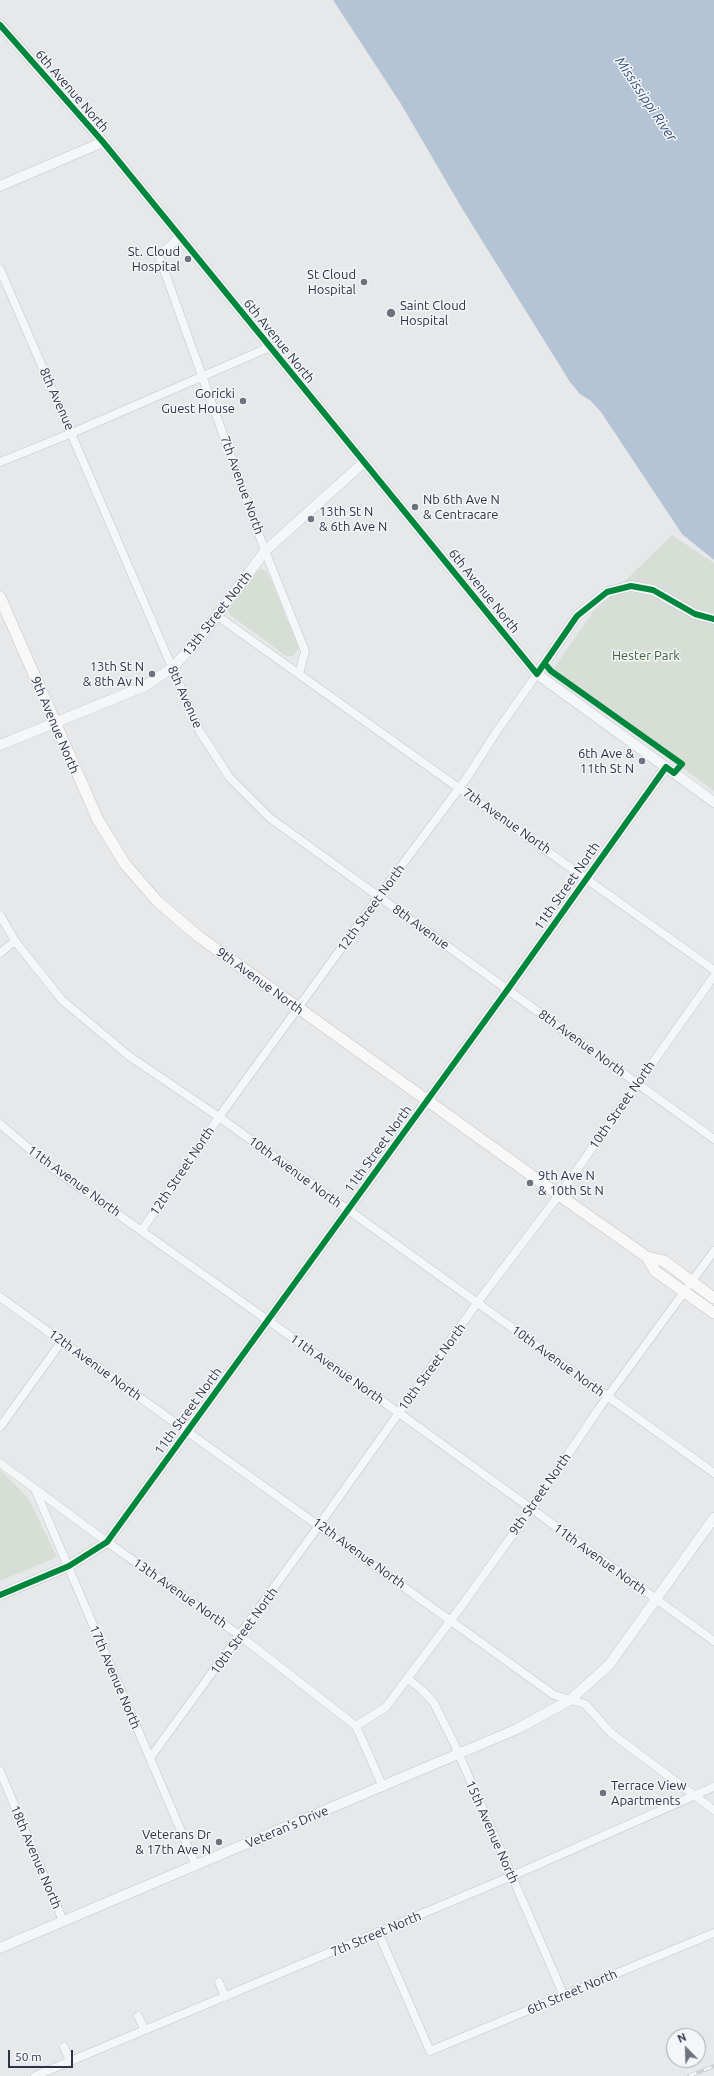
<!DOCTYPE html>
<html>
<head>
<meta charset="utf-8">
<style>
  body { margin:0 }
  #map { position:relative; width:714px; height:2076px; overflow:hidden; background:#e6e8ea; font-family:Ubuntu,sans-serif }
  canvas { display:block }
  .north { position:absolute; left:666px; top:2028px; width:40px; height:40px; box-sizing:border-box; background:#f4f6f9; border:1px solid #a4a8b1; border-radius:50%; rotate:337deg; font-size:11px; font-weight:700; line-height:16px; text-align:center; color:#2b3445 }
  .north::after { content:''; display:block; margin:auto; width:14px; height:18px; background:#6c737f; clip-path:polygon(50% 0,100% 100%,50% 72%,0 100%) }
  .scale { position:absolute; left:8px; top:2050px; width:65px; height:18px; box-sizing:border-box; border:2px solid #2b3445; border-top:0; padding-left:5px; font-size:12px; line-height:14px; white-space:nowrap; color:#2b3445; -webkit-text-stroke:3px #f4f6f9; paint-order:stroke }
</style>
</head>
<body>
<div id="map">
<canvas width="714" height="2076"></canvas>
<div class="north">N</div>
<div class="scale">50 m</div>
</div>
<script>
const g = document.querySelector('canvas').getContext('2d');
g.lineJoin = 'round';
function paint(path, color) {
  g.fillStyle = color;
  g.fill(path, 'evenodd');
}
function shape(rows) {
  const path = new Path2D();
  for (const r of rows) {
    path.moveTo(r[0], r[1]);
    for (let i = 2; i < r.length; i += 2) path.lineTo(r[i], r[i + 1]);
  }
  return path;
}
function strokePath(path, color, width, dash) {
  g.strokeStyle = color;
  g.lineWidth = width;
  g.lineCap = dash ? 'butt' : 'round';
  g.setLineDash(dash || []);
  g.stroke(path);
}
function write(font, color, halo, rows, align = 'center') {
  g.font = font + ' Ubuntu,sans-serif';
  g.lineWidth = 3;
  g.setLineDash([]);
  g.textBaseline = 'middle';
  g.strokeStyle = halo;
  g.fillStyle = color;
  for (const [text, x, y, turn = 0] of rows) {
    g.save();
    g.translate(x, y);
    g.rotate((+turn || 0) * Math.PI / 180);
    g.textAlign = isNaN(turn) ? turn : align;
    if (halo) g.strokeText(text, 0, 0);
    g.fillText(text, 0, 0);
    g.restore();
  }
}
const green = shape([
  [672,535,714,563,714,791,551,672,593,612],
  [262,569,268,573,298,646,298,650,293,656,286,656,229,614,228,608,257,571],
  [0,1470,28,1498,57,1557,0,1581]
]);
const water = shape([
  [333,0,714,0,714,560,682,534,601,412,591,401,580,394,570,382,463,210,401,104]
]);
const minor = shape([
  [180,236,159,256,265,551,305,651,299,674],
  [0,269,200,732,230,778,270,818,714,1139],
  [0,462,72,433,270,347],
  [216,615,714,970],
  [0,915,15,941,62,1000,129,1056,219,1117,714,1473],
  [0,953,15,941],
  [0,1124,51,1167,399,1413,714,1641],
  [142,1230,219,1117,379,896,466,779,497,731,537,674],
  [0,1297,554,1695,585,1704,611,1733,714,1810],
  [0,1427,62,1341],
  [0,1463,107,1542,239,1635,356,1726,383,1787],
  [35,1489,196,1866],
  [407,1678,422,1690,434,1703,454,1743,564,1996],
  [356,1726,386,1707,460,1608,531,1509,600,1407,714,1251],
  [150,1758,312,1535,477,1303,559,1195,714,976],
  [0,1771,63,1921],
  [378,1932,430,2051,714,1933],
  [219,1982,225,1997],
  [138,2016,145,2030],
  [64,2047,70,2061],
  [35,2076,512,1876,714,1787]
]);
const tertiary = shape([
  [0,25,103,142,537,674,714,802],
  [0,186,103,142],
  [537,674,577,616,607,592,631,586,653,590,695,614,714,619],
  [0,745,145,686,172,668,200,638,265,551,363,463],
  [0,1595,69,1566,107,1542,508,989,666,767],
  [0,1948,517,1729,570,1700,609,1665,714,1518]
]);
const secondary = shape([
  [0,597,98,820,125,864,157,901,198,936,559,1195,647,1257,664,1261,714,1298],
  [647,1257,655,1271,714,1313]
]);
const rail = shape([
  [689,2076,714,2066]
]);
const cycleway = shape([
  [0,25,103,142,537,674,577,616,607,592,631,586,653,590,695,614,714,619],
  [0,1595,69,1566,107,1542,508,989,666,767,674,773,682,764,551,671,545,664]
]);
const markers = [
  [188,259,4,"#6c737f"],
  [364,282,4,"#6c737f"],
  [391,313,5,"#6c737f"],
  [243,401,4,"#6c737f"],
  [415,507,4,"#6c737f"],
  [311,519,4,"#6c737f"],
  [152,674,4,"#6c737f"],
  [642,761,4,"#6c737f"],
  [530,1183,4,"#6c737f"],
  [603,1793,4,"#6c737f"],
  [219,1842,4,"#6c737f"]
];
const streetNames = [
  ["6th Avenue North",72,91,49],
  ["6th Avenue North",279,341,51],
  ["8th Avenue",57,399,66],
  ["7th Avenue North",242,485,70],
  ["6th Avenue North",484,591,51],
  ["13th Street North",217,614,-52],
  ["8th Avenue",185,697,66],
  ["9th Avenue North",55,725,67],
  ["7th Avenue North",507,821,35],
  ["11th Street North",567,886,-55],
  ["12th Street North",371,908,-54],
  ["8th Avenue",421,927,36],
  ["9th Avenue North",260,981,36],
  ["8th Avenue North",582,1043,36],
  ["10th Street North",622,1105,-55],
  ["11th Street North",378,1149,-54],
  ["12th Street North",182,1171,-56],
  ["10th Avenue North",295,1172,36],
  ["11th Avenue North",74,1181,36],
  ["10th Avenue North",558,1361,36],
  ["12th Avenue North",95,1365,36],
  ["10th Street North",432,1367,-54],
  ["11th Avenue North",337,1369,35],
  ["11th Street North",188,1411,-54],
  ["9th Street North",540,1494,-55],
  ["12th Avenue North",359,1553,36],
  ["11th Avenue North",600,1559,36],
  ["13th Avenue North",180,1593,35],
  ["10th Street North",244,1631,-54],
  ["17th Avenue North",115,1677,67],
  ["Veteran's Drive",287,1827,-23],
  ["15th Avenue North",492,1832,66],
  ["18th Avenue North",36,1857,67],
  ["7th Street North",376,1934,-23],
  ["6th Street North",572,1992,-23]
];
const poiNames = [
  ["St. Cloud",180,252],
  ["Hospital",180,267],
  ["St Cloud",356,275],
  ["Hospital",356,290],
  ["Saint Cloud",400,306,"left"],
  ["Hospital",400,321,"left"],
  ["Goricki",235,394],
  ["Guest House",235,409],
  ["Nb 6th Ave N",423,500,"left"],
  ["& Centracare",423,515,"left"],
  ["13th St N",319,512,"left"],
  ["& 6th Ave N",319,527,"left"],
  ["13th St N",144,667],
  ["& 8th Av N",144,682],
  ["6th Ave &",634,754],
  ["11th St N",634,769],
  ["9th Ave N",538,1176,"left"],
  ["& 10th St N",538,1191,"left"],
  ["Terrace View",611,1786,"left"],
  ["Apartments",611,1801,"left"],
  ["Veterans Dr",211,1835],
  ["& 17th Ave N",211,1850]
];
const parkNames = [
  ["Hester Park",646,656]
];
const waterNames = [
  ["Mississippi River",646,99,56]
];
paint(green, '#d6ded6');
paint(water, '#b4c4d5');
strokePath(minor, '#c4c6c8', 9);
strokePath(tertiary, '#c4c6c8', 11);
strokePath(secondary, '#c4c6c8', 12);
strokePath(minor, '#f5f6f7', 8);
strokePath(tertiary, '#f5f6f7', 10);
strokePath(secondary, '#f8f8f8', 11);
strokePath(rail, '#cecfd2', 4);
strokePath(rail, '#f4f6f9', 2.5, [8]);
strokePath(cycleway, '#00873e', 6);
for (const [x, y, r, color] of markers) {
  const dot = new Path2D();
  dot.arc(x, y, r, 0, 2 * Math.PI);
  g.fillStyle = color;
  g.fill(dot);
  strokePath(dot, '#f4f6f9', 1.5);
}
write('13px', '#2b3445', '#f4f6f9', streetNames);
write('13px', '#2b3445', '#f4f6f9', poiNames, 'right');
write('13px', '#3f6138', '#f4f6f9', parkNames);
write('italic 14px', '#34527a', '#f4f6f9', waterNames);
</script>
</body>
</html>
